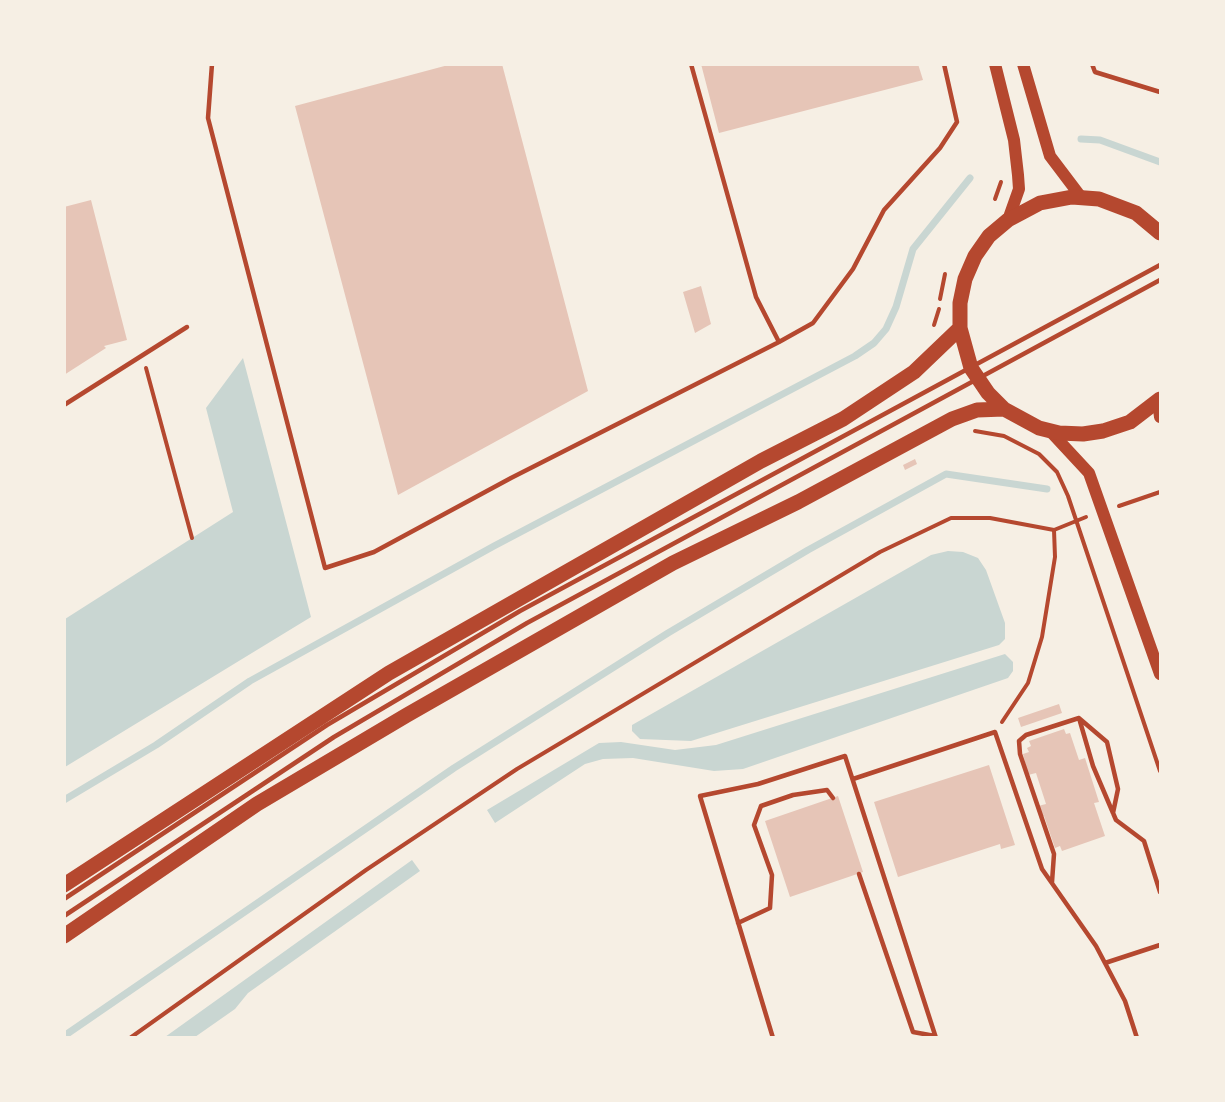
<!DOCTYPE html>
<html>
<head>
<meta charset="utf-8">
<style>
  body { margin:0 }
  #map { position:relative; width:1225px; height:1102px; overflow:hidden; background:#f6efe4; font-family:"Fira Sans Condensed",sans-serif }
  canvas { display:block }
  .frame { position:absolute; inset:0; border:66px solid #f6efe4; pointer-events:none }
</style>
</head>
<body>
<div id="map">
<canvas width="1225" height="1102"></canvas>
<div class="frame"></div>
</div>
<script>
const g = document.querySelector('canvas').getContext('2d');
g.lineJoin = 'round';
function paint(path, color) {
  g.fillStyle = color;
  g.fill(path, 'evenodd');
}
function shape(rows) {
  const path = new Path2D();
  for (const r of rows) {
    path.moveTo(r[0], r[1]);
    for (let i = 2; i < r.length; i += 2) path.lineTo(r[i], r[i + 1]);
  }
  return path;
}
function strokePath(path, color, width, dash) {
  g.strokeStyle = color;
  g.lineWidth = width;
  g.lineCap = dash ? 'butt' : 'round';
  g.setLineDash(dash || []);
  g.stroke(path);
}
const water = shape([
  [243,358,311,617,65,767,65,619,233,512,206,408],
  [948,551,963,552,978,558,986,570,1005,623,1005,639,999,645,691,741,640,739,632,731,632,725,931,555],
  [1005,654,1013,662,1013,671,1008,678,743,769,714,771,633,758,603,759,585,764,495,823,487,810,599,743,621,742,675,750,716,745],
  [412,860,420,871,248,993,235,1009,195,1037,165,1037]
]);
const stream = shape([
  [1081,139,1100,140,1160,162],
  [64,800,156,745,250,681,494,546,855,356,874,343,886,329,896,307,913,249,970,178],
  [64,1036,454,768,668,633,808,550,946,474,1047,489]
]);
const building = shape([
  [452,64,502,64,588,391,398,495,295,106],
  [701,64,918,64,923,80,719,133],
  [91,200,127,340,104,346,106,348,64,375,64,207],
  [701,286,711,324,695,333,683,292],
  [915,459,917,464,905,470,903,465],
  [1059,704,1062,713,1021,727,1018,718],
  [1064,729,1066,734,1070,733,1079,760,1085,758,1099,802,1094,803,1105,836,1062,851,1060,846,1055,848,1044,816,1041,817,1038,806,1046,804,1036,773,1028,775,1023,754,1029,752,1027,748,1031,746,1029,741],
  [989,765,1015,845,1001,849,1000,844,898,877,874,802],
  [838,796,863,872,790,897,765,821]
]);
const path = shape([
  [995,199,1001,182],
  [940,299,945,274],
  [934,325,939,309],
  [146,368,192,538],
  [975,431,1004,436,1039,454,1057,472,1068,496,1160,771],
  [1119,506,1160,492],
  [1002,722,1028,683,1042,637,1055,557,1054,530],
  [130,1038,366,870,517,769,880,552,951,518,990,518,1054,530,1086,517]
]);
const service = shape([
  [212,64,208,118,325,568,374,552,511,478,779,342,813,323,853,269,884,210,940,148,957,122,944,64],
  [691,64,756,297,779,342],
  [1092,64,1095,72,1160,92],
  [64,405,187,327],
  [1080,719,1107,742,1118,789,1113,813],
  [853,779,995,732,1042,869,1096,946,1125,1001,1137,1038],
  [859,874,913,1032,935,1036],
  [1052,882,1054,854,1020,754,1019,741,1026,735,1079,718,1093,766,1116,820,1144,841,1160,892],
  [64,899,327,725,520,611,1160,265],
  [64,916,334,737,527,623,1160,280],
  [738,923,770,908,772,875,754,825,761,806,793,795,827,790,833,798],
  [1105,963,1160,945],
  [773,1038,700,796,758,784,845,756,936,1038]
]);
const secondary = shape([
  [995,64,1014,140,1018,175,1019,189,1008,220],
  [1023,64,1050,156,1081,197],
  [1158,402,1160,417],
  [1050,431,1089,473,1160,674]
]);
const primary = shape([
  [1160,233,1136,213,1099,199,1072,197,1040,203,1008,220,989,236,975,256,965,279,960,303,960,328,971,368,988,393,1004,409,1039,428,1059,433,1083,434,1103,431,1130,422,1160,399],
  [64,885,389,673,761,461,843,419,914,372,960,328],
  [64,936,257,804,407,715,673,563,798,502,952,419,977,410,1004,409]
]);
paint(water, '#c9d6d2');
strokePath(stream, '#c9d6d2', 7);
paint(building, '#e6c5b7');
strokePath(path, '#b5482f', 4);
strokePath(service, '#b5482f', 4.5);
strokePath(secondary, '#b5482f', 12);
strokePath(primary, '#b5482f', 15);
</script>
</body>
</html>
